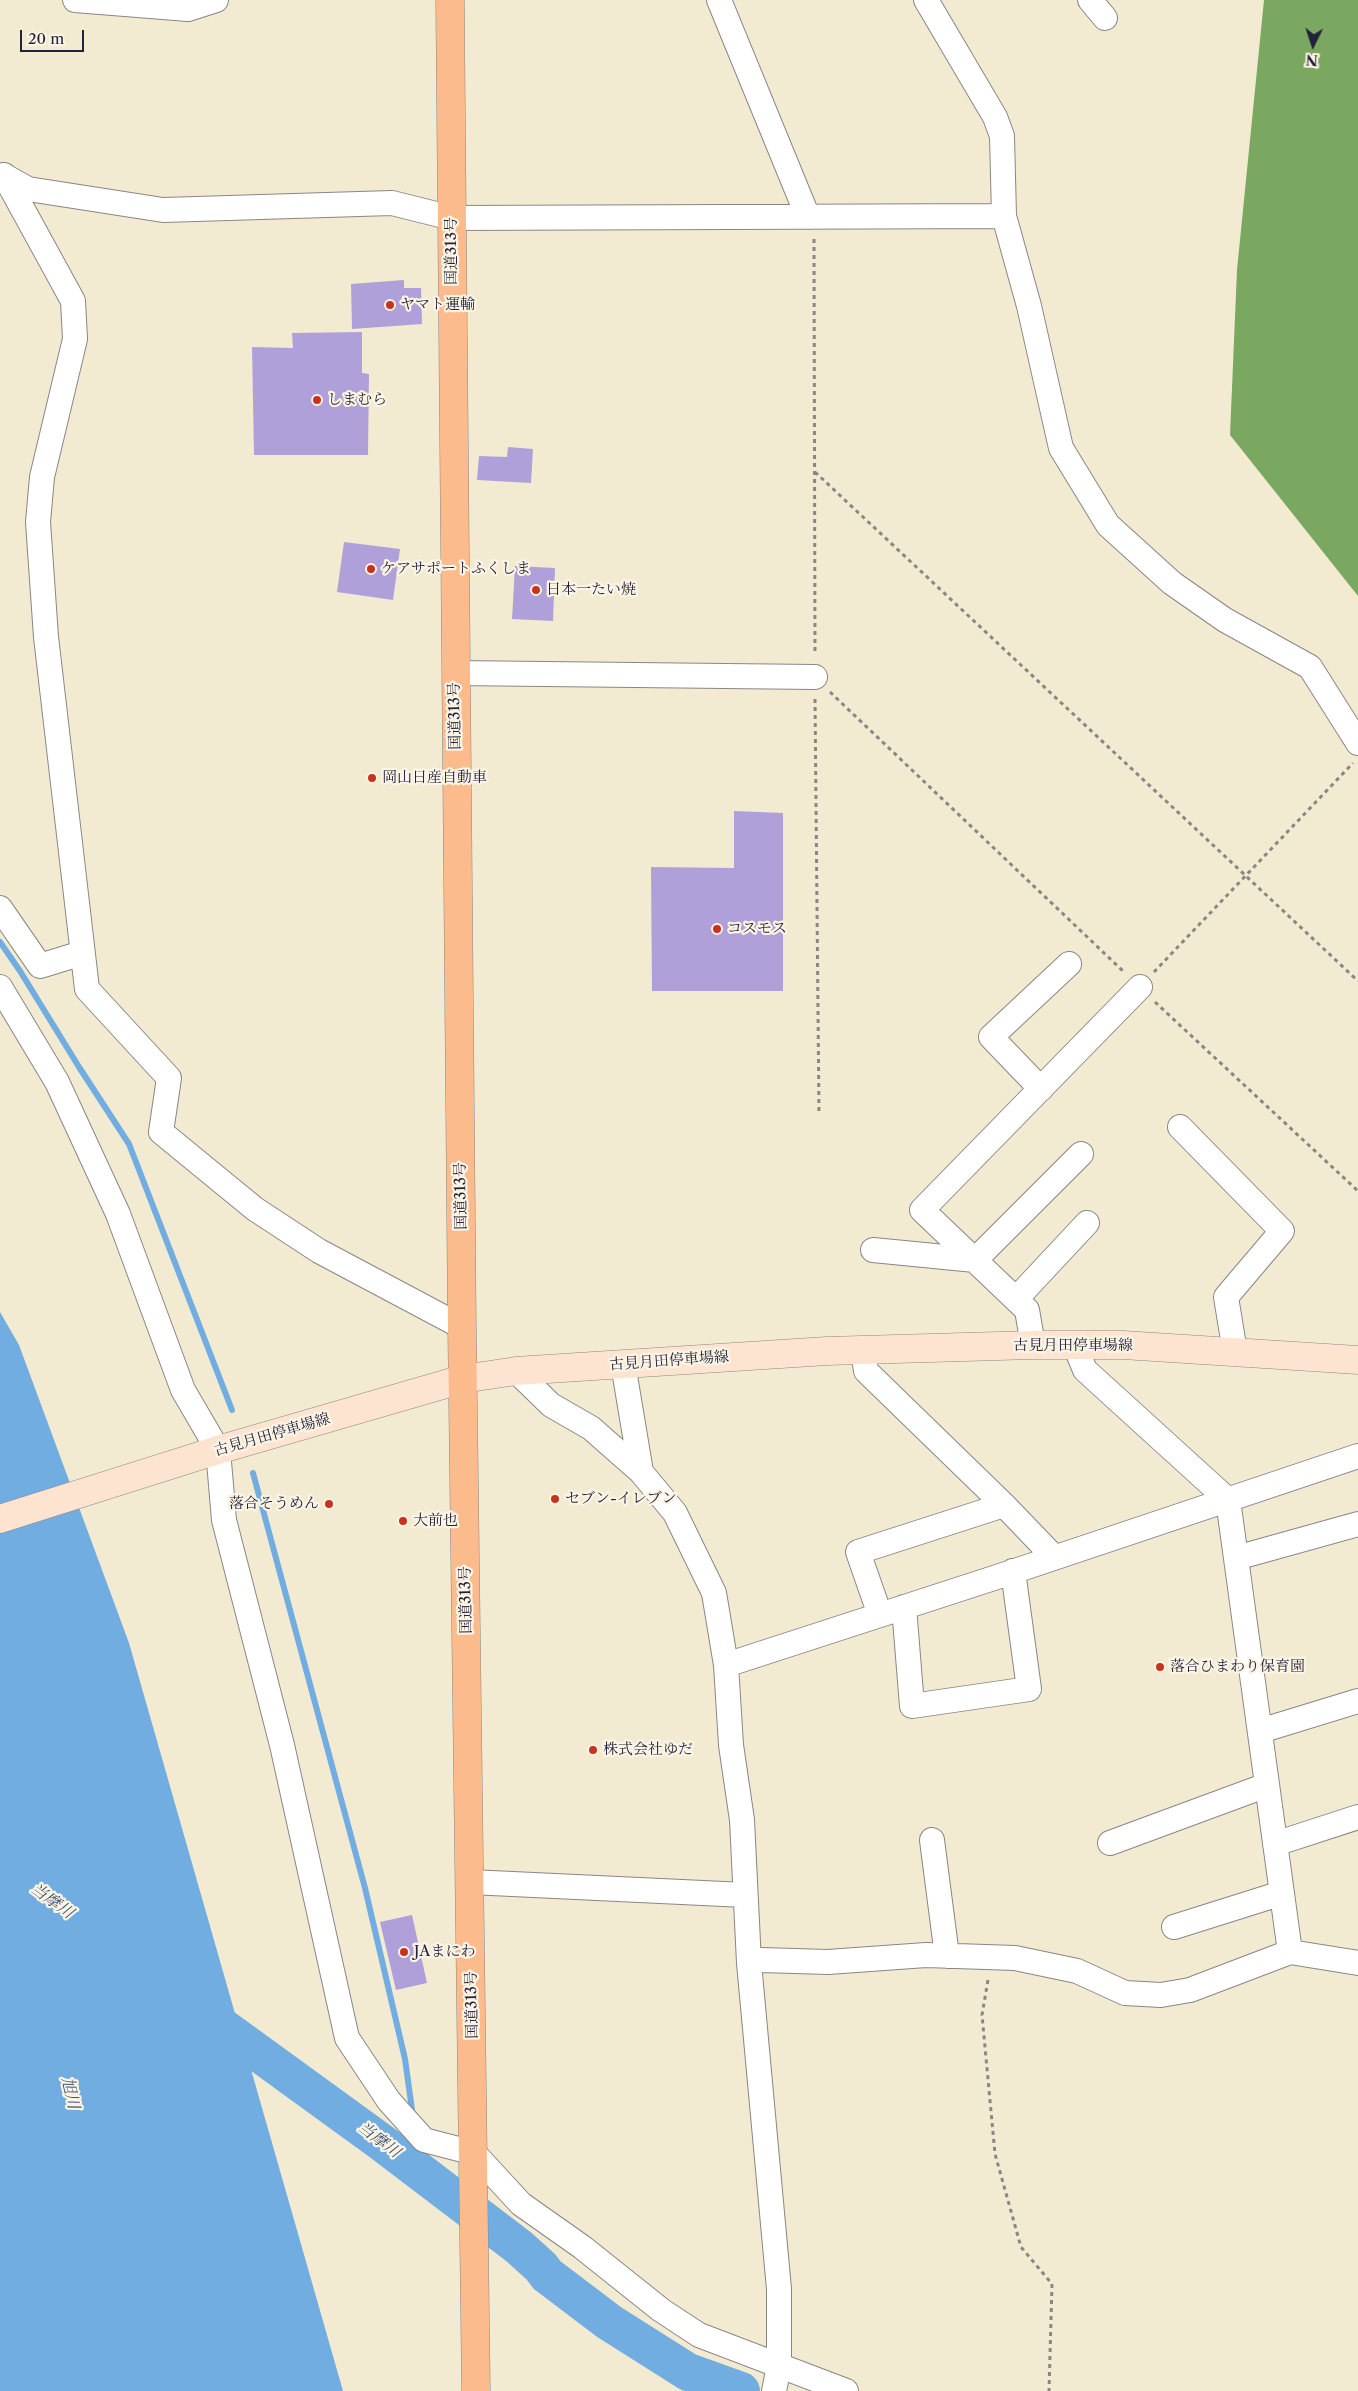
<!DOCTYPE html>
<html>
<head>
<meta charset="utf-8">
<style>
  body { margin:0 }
  #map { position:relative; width:1358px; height:2391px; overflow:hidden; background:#f2ebd1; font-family:"Libre Caslon Text",serif }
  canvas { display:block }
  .north { position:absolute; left:1288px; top:20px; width:50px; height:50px; -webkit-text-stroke:4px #fcf5e5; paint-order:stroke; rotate:184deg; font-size:14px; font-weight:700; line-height:20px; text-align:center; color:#22223b }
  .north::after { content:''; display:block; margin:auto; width:18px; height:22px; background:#22223b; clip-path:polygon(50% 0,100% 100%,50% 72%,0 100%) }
  .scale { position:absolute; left:20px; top:30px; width:64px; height:22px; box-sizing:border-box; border:2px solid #22223b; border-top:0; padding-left:6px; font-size:15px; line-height:18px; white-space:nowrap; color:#22223b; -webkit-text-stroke:4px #fcf5e5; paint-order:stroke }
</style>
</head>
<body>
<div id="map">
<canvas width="1358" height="2391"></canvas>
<div class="north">N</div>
<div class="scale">20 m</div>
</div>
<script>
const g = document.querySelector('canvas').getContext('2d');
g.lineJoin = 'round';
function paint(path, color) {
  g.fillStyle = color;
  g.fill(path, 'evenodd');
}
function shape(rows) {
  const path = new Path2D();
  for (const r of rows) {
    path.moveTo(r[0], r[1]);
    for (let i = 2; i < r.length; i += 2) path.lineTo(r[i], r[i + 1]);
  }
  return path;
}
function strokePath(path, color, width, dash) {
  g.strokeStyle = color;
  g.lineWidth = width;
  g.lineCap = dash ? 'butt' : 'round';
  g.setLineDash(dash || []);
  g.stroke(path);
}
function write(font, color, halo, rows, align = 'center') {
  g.font = font + ' "Libre Caslon Text","Noto Serif JP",serif';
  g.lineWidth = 4.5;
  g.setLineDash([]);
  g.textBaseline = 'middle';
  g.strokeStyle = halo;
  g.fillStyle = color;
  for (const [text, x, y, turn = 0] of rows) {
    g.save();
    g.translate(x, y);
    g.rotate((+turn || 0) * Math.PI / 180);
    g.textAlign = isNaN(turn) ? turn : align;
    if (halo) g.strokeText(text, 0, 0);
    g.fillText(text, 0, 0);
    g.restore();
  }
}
const forest = shape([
  [1264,0,1358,0,1358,596,1230,435,1237,270]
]);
const water = shape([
  [0,1312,19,1345,129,1643,343,2391,0,2391]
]);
const stream = shape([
  [0,942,20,971,79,1067,129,1144,232,1410],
  [253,1473,365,1888,405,2059,413,2117],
  [416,2142,421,2173]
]);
const river = shape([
  [202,2012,381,2142,519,2247,541,2267,547,2275,609,2322,688,2372,741,2391]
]);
const building = shape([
  [404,280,404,288,421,288,422,324,352,329,351,284],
  [362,332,362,373,369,374,368,455,254,455,252,347,293,348,292,333],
  [508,447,533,449,531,483,477,480,479,456,507,457],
  [344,542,400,549,393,600,337,592],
  [515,566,555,568,553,621,512,619],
  [734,811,783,813,783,991,652,991,651,867,734,868],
  [412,1915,427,1983,396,1990,380,1922]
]);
const path = shape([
  [814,239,815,655],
  [815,472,1358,981],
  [830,692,1124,972],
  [815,699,819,1115],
  [1154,972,1353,763],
  [1155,1002,1358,1191],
  [988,1980,982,2015,995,2154,1021,2247,1052,2284,1049,2391]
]);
const minor = shape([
  [75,0,188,9,216,0],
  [719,0,808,217],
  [926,0,995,117,1002,136,1004,216,1029,306,1061,448,1108,525,1172,583,1225,620,1310,667,1358,743],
  [1090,0,1105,18],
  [3,175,28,189,163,210,392,203,452,218,1004,216],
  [4,175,73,301,75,339,42,477,38,522,46,637,87,989,169,1078,161,1132,255,1209,319,1251,462,1327],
  [455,673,815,677],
  [0,908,40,966,82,953],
  [0,987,57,1082,118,1214,183,1390,218,1450,224,1520,282,1745,347,2038,389,2101,424,2140,474,2153,521,2204,582,2247,661,2310,699,2335,846,2391],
  [1041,1089,991,1037,1069,964],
  [1180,1127,1282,1231,1226,1297,1235,1352],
  [873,1250,975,1260,1081,1154],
  [1016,1299,1087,1223],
  [1033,1345,1027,1310,922,1210,1140,987],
  [1075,1346,1085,1370,1228,1500,1290,1952],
  [863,1350,866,1371,1004,1505],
  [623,1364,641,1472],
  [516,1371,551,1405,591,1428,641,1472,675,1513,714,1593,726,1665,731,1745,742,1820,749,1963,779,2289,779,2366,774,2391],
  [1236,1558,1358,1524],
  [904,1607,912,1706,1029,1689,1013,1571],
  [880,1615,858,1552,1004,1505,1054,1557],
  [726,1665,997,1577,1358,1456],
  [1260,1731,1358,1701],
  [932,1840,947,1956],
  [1110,1843,1267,1785],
  [1275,1844,1358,1817],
  [470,1882,745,1895],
  [1174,1927,1282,1893],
  [749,1963,761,1960,828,1962,926,1955,1015,1958,1077,1971,1125,1993,1161,1995,1190,1990,1290,1952,1358,1963]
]);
const secondary = shape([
  [0,1519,218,1450,463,1379,516,1371,827,1351,1033,1345,1123,1345,1358,1360]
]);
const trunk = shape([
  [450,0,462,1327,476,2391]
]);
const markers = [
  [390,305,5,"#c8321e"],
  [317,400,5,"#c8321e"],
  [371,569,5,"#c8321e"],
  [536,590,5,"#c8321e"],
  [372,778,5,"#c8321e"],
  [717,929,5,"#c8321e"],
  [555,1499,5,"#c8321e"],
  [329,1504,5,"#c8321e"],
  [403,1521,5,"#c8321e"],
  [1160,1667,5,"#c8321e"],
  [593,1750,5,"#c8321e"],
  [404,1952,5,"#c8321e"]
];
const streetNames = [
  ["国道313号",452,251,-90],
  ["国道313号",455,716,-91],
  ["国道313号",461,1196,-91],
  ["古見月田停車場線",1073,1346],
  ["古見月田停車場線",669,1361,-4],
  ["古見月田停車場線",272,1435,-16],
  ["国道313号",466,1600,-91],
  ["国道313号",472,2005,-91]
];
const poiNames = [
  ["ヤマト運輸",400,305],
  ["しまむら",327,400],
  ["ケアサポートふくしま",381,569],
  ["日本一たい焼",546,590],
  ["岡山日産自動車",382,778],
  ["コスモス",727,929],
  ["セブン-イレブン",565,1499],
  ["落合そうめん",319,1504,"right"],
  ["大前也",413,1521],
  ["落合ひまわり保育園",1170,1667],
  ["株式会社ゆだ",603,1750],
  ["JAまにわ",414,1952]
];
const waterNames = [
  ["当摩川",52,1901,36],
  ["旭川",70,2093,77],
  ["当摩川",379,2140,37]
];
paint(forest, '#7aa861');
paint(water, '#72ade2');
strokePath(stream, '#72ade2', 6);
strokePath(river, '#72ade2', 38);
paint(building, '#b0a0d9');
strokePath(minor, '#8a8686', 26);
strokePath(secondary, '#8a8686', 29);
strokePath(trunk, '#8a8686', 29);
strokePath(path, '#8a8686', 3, [4, 4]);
strokePath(minor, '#fff', 24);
strokePath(secondary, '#fde4d1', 28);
strokePath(trunk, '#fbbb8c', 28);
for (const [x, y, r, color] of markers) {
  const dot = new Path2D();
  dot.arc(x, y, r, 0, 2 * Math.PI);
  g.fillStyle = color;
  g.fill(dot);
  strokePath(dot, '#fcf5e5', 2);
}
write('15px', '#22223b', '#fcf5e5', streetNames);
write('15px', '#22223b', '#fcf5e5', poiNames, 'left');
write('italic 16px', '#3e5375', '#fcf5e5', waterNames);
</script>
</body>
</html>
